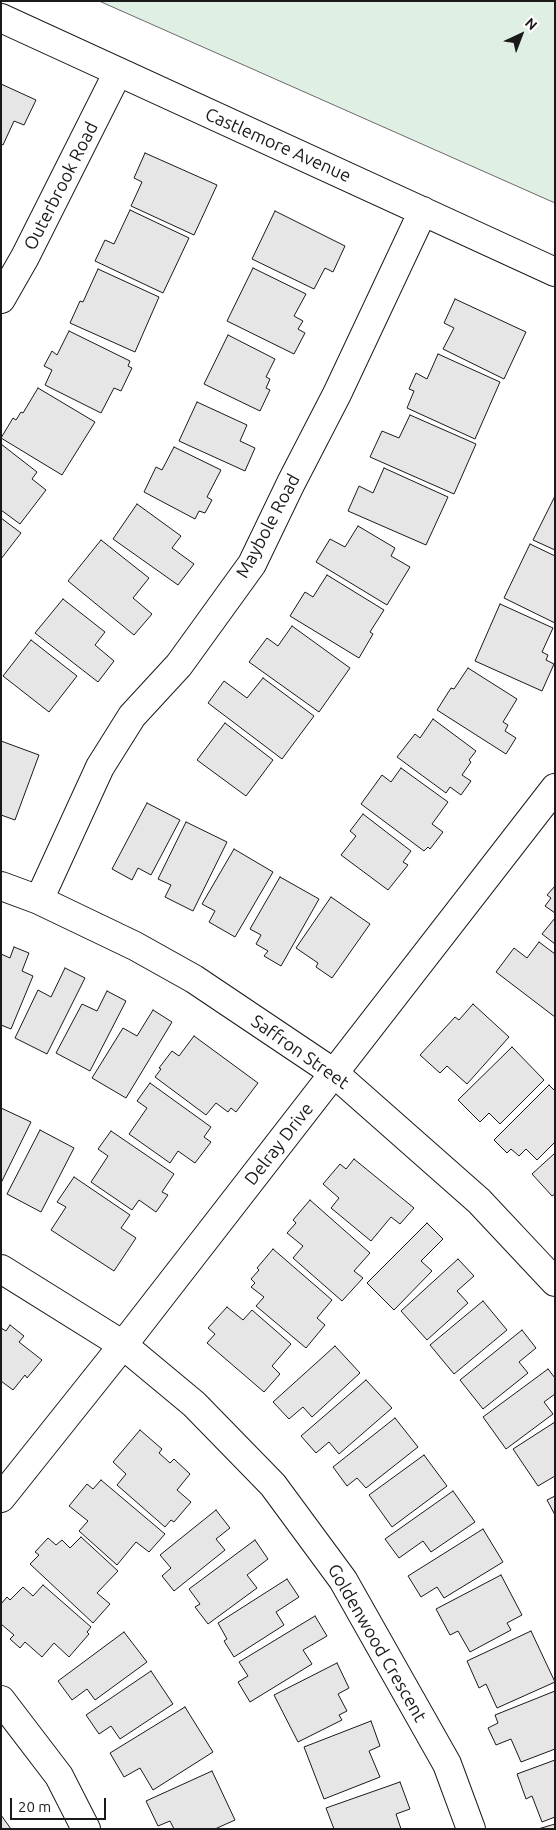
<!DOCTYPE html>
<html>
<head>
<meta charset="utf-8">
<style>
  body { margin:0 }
  #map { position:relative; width:556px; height:1830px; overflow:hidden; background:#fff; font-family:Ubuntu,sans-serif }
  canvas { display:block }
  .frame { position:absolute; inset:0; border:2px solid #1a1a1a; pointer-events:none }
  .north { position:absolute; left:496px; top:10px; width:50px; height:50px; -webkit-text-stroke:4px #fff; paint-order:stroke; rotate:43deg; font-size:14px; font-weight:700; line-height:20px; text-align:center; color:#1a1a1a }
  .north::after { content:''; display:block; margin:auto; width:18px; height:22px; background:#1a1a1a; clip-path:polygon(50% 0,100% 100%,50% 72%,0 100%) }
  .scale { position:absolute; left:10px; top:1798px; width:96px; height:22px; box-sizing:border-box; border:2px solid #1a1a1a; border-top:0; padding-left:6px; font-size:15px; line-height:18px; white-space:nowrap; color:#1a1a1a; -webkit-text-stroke:4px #fff; paint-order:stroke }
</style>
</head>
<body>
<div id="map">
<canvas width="556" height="1830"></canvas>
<div class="frame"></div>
<div class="north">N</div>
<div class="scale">20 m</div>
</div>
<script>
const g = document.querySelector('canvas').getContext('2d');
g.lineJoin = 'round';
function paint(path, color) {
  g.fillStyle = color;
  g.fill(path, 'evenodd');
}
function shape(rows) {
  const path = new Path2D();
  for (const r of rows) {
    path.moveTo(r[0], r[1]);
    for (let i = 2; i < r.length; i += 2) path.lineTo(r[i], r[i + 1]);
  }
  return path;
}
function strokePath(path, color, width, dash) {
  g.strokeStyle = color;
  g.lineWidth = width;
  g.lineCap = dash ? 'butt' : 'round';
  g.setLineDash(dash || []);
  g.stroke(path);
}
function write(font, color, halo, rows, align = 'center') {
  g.font = font + ' Ubuntu,sans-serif';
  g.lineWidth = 4;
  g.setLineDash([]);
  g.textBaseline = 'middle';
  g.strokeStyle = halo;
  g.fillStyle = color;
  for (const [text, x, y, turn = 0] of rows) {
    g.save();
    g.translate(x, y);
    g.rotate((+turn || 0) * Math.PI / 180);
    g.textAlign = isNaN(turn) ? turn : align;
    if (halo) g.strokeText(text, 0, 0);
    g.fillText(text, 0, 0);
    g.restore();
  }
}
const green = shape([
  [99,1,555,1,555,203,99,1]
]);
const building = shape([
  [1,84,36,100,24,125,14,121,3,145,1,144,1,84],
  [145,153,217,185,194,235,131,206,142,182,134,178,145,153],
  [130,210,189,238,163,293,95,261,105,240,114,244,130,210],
  [275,211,345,246,333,272,325,268,314,289,252,259,275,211],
  [253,268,306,294,294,316,303,321,298,329,305,333,294,354,227,321,253,268],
  [98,269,159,297,135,352,70,323,80,301,83,302,98,269],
  [455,299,526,332,504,379,443,349,454,328,444,323,455,299],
  [69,331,130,361,128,366,132,368,121,391,114,388,101,413,45,385,52,370,44,366,52,351,57,355,69,331],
  [228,335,275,359,266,377,270,379,266,388,270,390,260,411,204,384,228,335],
  [438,354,500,382,475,439,407,408,414,391,409,389,416,373,427,379,438,354],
  [38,388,95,422,62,475,1,438,13,418,16,420,21,412,23,413,38,388],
  [197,402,247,425,240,441,255,448,245,471,179,441,197,402],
  [410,415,476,444,454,494,370,457,382,431,399,438,410,415],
  [1,444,37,472,32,479,46,490,20,524,1,510,1,444],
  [174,447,221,470,207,497,212,500,205,513,199,511,195,519,144,492,156,467,162,470,174,447],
  [384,468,448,497,426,545,348,511,359,486,373,493,384,468],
  [555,496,555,550,533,540,555,496],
  [137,504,181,536,172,548,194,564,178,585,113,539,137,504],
  [1,518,21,533,1,559,1,518],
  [358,526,395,548,391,556,410,567,387,605,316,562,330,539,345,547,358,526],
  [101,540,149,578,133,598,152,614,134,635,68,581,101,540],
  [530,544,555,556,555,623,504,598,530,544],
  [327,575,384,610,370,632,373,634,359,658,290,616,305,592,313,597,327,575],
  [63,599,105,632,95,645,114,661,98,682,35,633,63,599],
  [500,604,553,628,542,652,548,655,546,660,554,664,542,691,475,661,500,604],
  [292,626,350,668,319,712,249,662,267,638,278,646,292,626],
  [31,640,77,676,49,712,3,676,31,640],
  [468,668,517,699,503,722,508,725,505,731,516,738,506,754,437,710,451,688,454,689,468,668],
  [263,678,314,716,282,759,208,703,224,681,247,698,263,678],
  [433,719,476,751,469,760,471,762,462,775,471,781,461,795,450,787,446,793,397,757,415,734,420,738,433,719],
  [225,723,273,760,246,796,197,760,225,723],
  [1,741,39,755,15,820,1,815,1,741],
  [401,768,448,802,432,824,443,832,430,849,428,847,424,851,361,804,382,775,391,782,401,768],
  [147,803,180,820,151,875,138,868,132,880,112,869,147,803],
  [363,814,411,851,403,862,408,865,388,890,341,855,356,836,350,831,363,814],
  [186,822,227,842,193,911,165,897,171,885,158,879,186,822],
  [234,849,273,872,235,937,209,922,215,911,202,904,234,849],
  [280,877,319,899,281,966,264,956,268,951,256,944,261,935,250,929,280,877],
  [555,886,555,913,545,906,551,898,547,895,555,886],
  [331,897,370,924,332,978,316,967,318,963,296,948,331,897],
  [555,918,555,944,542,934,555,918],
  [539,942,555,954,555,1017,496,972,514,948,527,958,539,942],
  [14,947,29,953,22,971,33,976,11,1029,1,1025,1,954,10,958,14,947],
  [65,968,85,978,47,1054,15,1038,38,990,51,997,65,968],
  [107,991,126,1001,90,1071,56,1053,82,1004,97,1011,107,991],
  [473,1004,509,1037,467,1084,447,1066,440,1073,420,1055,455,1017,459,1020,473,1004],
  [153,1010,172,1022,126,1098,92,1078,123,1028,137,1036,153,1010],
  [194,1036,258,1083,236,1112,231,1108,228,1112,216,1103,206,1115,155,1077,161,1069,159,1068,172,1051,179,1056,194,1036],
  [512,1047,544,1080,500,1124,489,1113,480,1122,458,1100,512,1047],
  [150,1083,211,1127,204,1137,211,1142,195,1163,178,1151,170,1163,129,1134,147,1108,137,1101,150,1083],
  [549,1085,555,1091,555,1142,537,1160,526,1149,519,1156,511,1149,507,1153,494,1140,549,1085],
  [1,1108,31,1122,1,1183,1,1108],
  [40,1130,74,1148,41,1212,7,1194,40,1130],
  [111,1131,174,1174,162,1192,168,1195,156,1212,139,1200,132,1210,91,1182,108,1156,98,1149,111,1131],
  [555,1153,555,1194,552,1196,532,1174,555,1153],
  [354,1159,414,1208,400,1224,391,1217,371,1241,331,1208,339,1198,323,1184,340,1164,346,1169,354,1159],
  [74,1177,130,1215,121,1228,136,1238,114,1271,51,1230,66,1207,57,1202,74,1177],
  [310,1200,370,1253,354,1271,363,1278,342,1301,293,1258,303,1246,287,1233,296,1223,293,1220,310,1200],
  [427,1223,443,1239,421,1261,432,1271,394,1310,367,1283,427,1223],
  [273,1249,332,1300,317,1318,325,1325,306,1348,256,1306,264,1297,251,1287,255,1283,251,1279,259,1270,257,1268,273,1249],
  [458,1259,474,1276,457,1291,468,1303,427,1340,401,1311,458,1259],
  [483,1301,507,1330,454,1374,430,1345,483,1301],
  [227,1307,243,1320,252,1310,291,1344,272,1366,280,1374,264,1392,207,1343,215,1334,208,1328,227,1307],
  [10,1325,24,1336,19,1342,42,1360,27,1378,25,1375,13,1390,1,1381,1,1328,6,1331,10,1325],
  [522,1330,536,1348,519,1362,528,1373,483,1409,460,1380,522,1330],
  [335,1346,360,1373,312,1417,303,1407,289,1419,273,1402,335,1346],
  [548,1369,555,1378,555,1394,544,1402,553,1414,506,1449,483,1417,548,1369],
  [366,1380,392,1408,339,1454,329,1442,316,1453,301,1436,366,1380],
  [395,1418,418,1447,366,1488,357,1478,347,1486,333,1467,395,1418],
  [555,1422,555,1476,538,1486,513,1449,555,1422],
  [140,1430,162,1449,159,1453,170,1463,174,1459,190,1474,177,1490,191,1502,174,1522,171,1520,165,1527,117,1485,126,1474,113,1462,140,1430],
  [424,1455,447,1486,392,1527,369,1495,424,1455],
  [101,1480,165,1534,149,1552,136,1542,117,1565,79,1531,88,1521,69,1506,87,1484,93,1489,101,1480],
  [453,1491,475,1522,431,1552,423,1541,399,1558,385,1539,453,1491],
  [555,1496,555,1515,547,1500,555,1496],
  [216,1510,230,1528,216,1539,225,1550,174,1591,162,1576,171,1568,160,1555,216,1510],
  [483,1529,503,1562,444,1598,437,1587,421,1597,408,1576,483,1529],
  [81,1537,118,1571,97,1593,110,1604,93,1623,30,1564,39,1555,35,1552,48,1538,56,1545,62,1540,70,1548,81,1537],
  [255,1540,268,1559,247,1575,257,1588,208,1624,195,1607,200,1604,189,1589,255,1540],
  [501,1575,522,1615,507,1623,511,1630,470,1652,458,1631,450,1635,436,1609,501,1575],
  [287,1579,299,1597,276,1612,284,1625,234,1657,224,1641,227,1639,218,1623,287,1579],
  [43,1585,91,1627,87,1632,89,1634,69,1657,54,1643,42,1657,25,1642,20,1648,10,1639,14,1635,1,1624,1,1604,7,1597,10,1600,23,1587,33,1596,43,1585],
  [315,1616,327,1636,303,1650,312,1664,250,1702,238,1682,248,1676,239,1662,315,1616],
  [531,1631,555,1682,497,1708,486,1684,479,1688,467,1661,531,1631],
  [124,1632,147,1662,95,1700,87,1689,72,1700,58,1681,124,1632],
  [337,1663,349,1688,338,1694,347,1711,339,1715,342,1720,298,1742,274,1695,337,1663],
  [151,1671,173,1704,120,1739,111,1726,99,1734,86,1715,151,1671],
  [555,1691,555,1749,521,1762,511,1739,496,1745,488,1728,498,1723,495,1715,555,1691],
  [185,1707,213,1752,153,1790,140,1768,124,1777,110,1753,185,1707],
  [371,1721,380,1746,369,1751,380,1777,324,1799,304,1747,371,1721],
  [555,1760,555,1817,542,1822,532,1796,526,1799,517,1774,555,1760],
  [212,1771,235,1820,215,1829,174,1829,170,1821,158,1826,146,1801,212,1771],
  [400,1782,410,1809,396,1814,401,1829,334,1829,326,1808,400,1782],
  [1,1815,11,1829,1,1829,1,1815],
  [555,1824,555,1829,538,1829,555,1824]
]);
const minor = shape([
  [1,18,555,272],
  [1,299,25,257,118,72],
  [1,886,39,900,135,946,194,979,334,1073,479,1201,555,1282],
  [39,900,100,767,132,716,179,665,252,564,291,483,337,394,423,211],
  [1,1269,123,1345,194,1404,273,1485,343,1580,447,1764,471,1829],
  [1,1498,123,1345,555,788],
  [1,1700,59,1776,86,1829]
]);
const streetNames = [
  ["Castlemore Avenue",278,145,24],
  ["Outerbrook Road",61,186,-63],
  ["Maybole Road",268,526,-62],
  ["Saffron Street",300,1052,35],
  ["Delray Drive",279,1144,-52],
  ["Goldenwood Crescent",377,1643,60]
];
paint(green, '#e0efe3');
strokePath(green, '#6a6a6a', 1);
paint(building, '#e6e6e6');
strokePath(building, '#1a1a1a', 1);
strokePath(minor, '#1a1a1a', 30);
strokePath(minor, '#fff', 28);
write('18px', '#1a1a1a', '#fff', streetNames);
</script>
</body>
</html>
